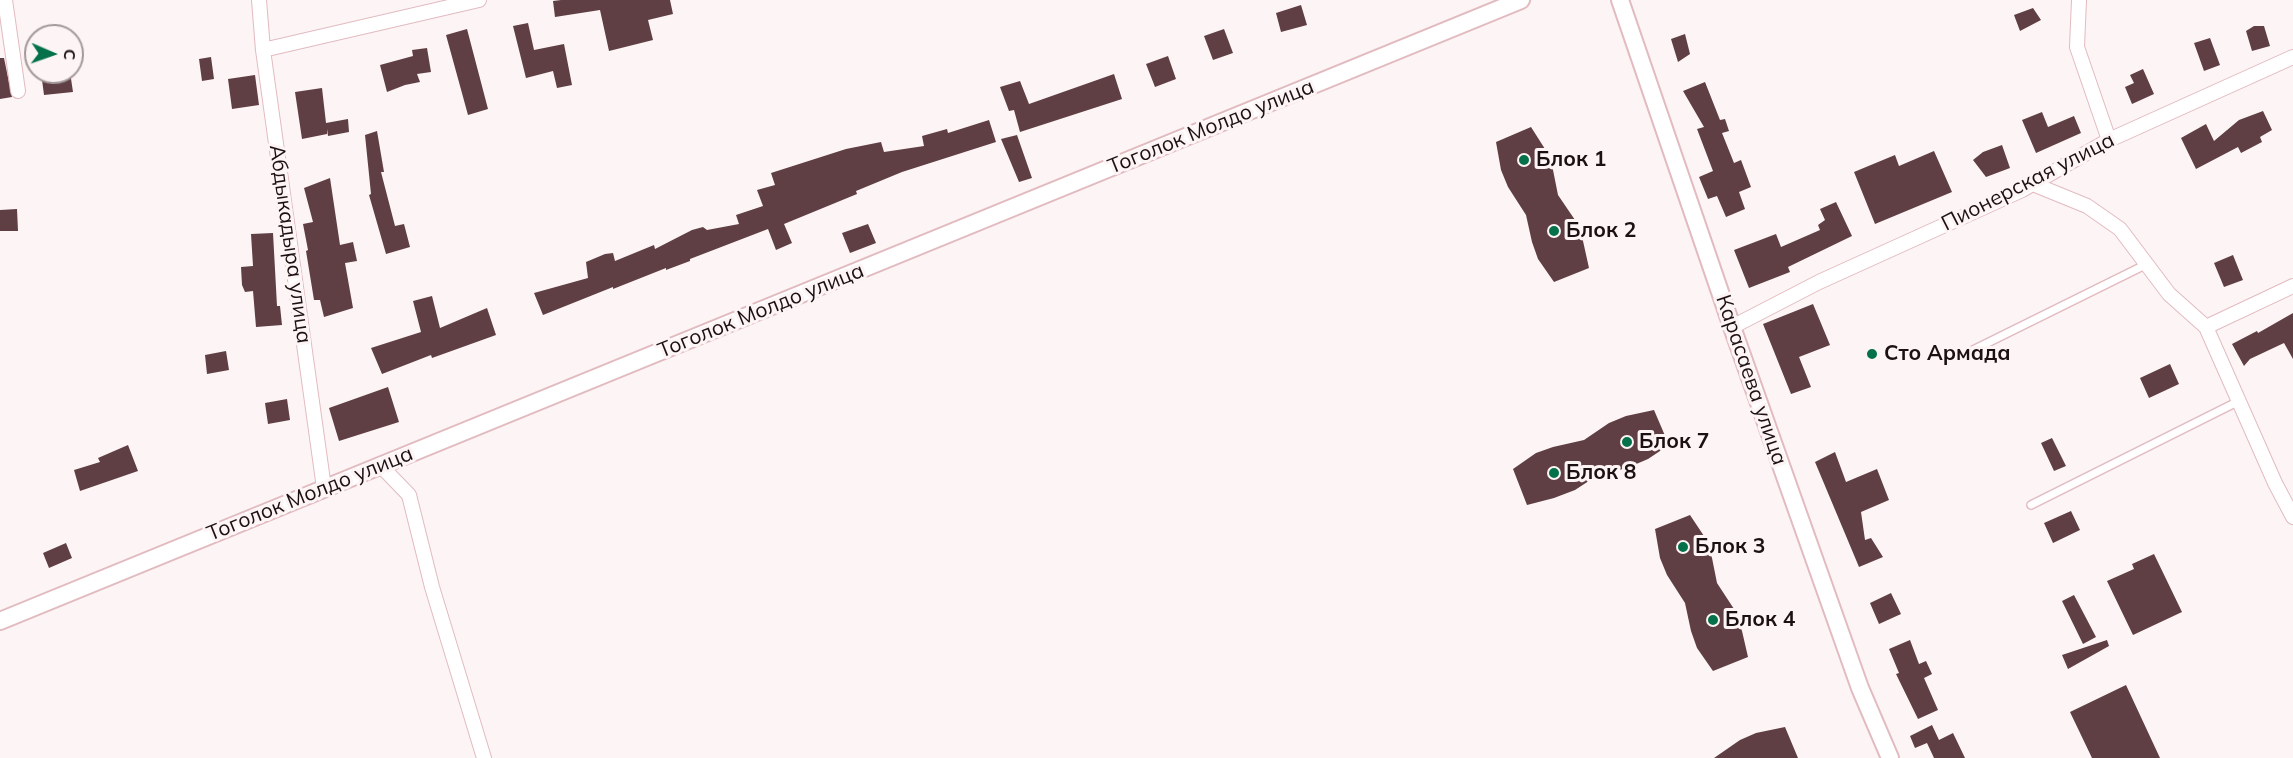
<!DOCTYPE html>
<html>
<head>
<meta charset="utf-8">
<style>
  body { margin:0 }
  #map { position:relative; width:2293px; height:758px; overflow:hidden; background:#fcf4f5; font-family:Mulish,sans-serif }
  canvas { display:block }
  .north { position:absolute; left:24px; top:24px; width:60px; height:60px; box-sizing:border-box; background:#fcf4f5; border:2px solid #a3999a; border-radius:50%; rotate:92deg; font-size:16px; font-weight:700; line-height:24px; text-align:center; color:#1d1012 }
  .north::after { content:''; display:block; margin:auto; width:21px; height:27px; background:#04714a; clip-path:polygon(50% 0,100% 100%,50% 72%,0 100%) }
</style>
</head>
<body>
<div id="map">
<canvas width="2293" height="758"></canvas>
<div class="north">С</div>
</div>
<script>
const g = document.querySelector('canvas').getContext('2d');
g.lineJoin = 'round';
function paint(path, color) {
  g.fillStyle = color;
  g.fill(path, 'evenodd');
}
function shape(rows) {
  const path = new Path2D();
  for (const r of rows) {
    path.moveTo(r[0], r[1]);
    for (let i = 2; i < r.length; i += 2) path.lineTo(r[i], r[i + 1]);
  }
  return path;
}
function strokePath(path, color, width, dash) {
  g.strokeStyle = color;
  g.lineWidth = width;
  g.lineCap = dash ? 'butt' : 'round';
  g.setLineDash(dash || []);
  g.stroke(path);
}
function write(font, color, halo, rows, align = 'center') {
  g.font = font + ' Mulish,sans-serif';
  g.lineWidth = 6;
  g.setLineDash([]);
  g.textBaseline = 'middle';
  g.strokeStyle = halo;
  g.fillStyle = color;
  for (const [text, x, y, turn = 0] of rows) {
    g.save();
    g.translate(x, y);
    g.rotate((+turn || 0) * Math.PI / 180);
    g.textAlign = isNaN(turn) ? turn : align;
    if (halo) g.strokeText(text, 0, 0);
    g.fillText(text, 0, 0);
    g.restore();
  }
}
const building = shape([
  [561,0,670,0,673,14,648,20,653,40,609,51,600,10,555,17,553,1],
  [1301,5,1307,25,1281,32,1276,13],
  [2033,8,2041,20,2020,31,2014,15],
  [528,23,534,50,564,44,572,85,557,88,553,71,526,78,513,26],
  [2254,26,2264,26,2270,46,2252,51,2246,31],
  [467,29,488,109,468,115,446,35],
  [1224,29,1233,53,1213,60,1204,36],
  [1685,34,1690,54,1678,62,1671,39],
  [2210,38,2220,65,2204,71,2194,43],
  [427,48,431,72,417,74,420,82,405,85,387,92,380,65,413,56,412,50],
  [1168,56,1176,79,1155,87,1146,64],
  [211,57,214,79,202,81,199,59],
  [0,58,4,58,12,97,0,99],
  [2143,69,2154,94,2132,104,2125,87,2134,83,2130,75],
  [41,72,70,72,73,92,44,95],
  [1114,74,1122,99,1020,132,1014,110,1009,111,1000,87,1020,81,1029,104],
  [255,75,259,105,232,109,228,79],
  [1705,82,1720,120,1725,119,1729,131,1722,133,1734,163,1741,160,1751,187,1739,192,1745,209,1726,217,1717,196,1708,199,1699,177,1713,171,1697,129,1704,127,1683,91],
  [322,88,326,123,348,119,349,132,328,136,327,129,327,134,302,139,295,92],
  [2263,111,2272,130,2260,137,2262,142,2241,153,2238,147,2196,169,2181,138,2206,124,2214,141,2239,120],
  [2042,112,2048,127,2074,116,2081,133,2036,153,2022,120],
  [989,120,996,142,902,172,856,191,857,194,784,224,792,243,776,250,768,229,690,259,690,261,666,270,666,268,613,289,613,287,543,315,534,293,588,278,586,262,605,254,613,253,615,261,654,245,655,249,692,230,703,227,707,230,739,224,736,215,763,206,757,190,775,185,771,173,846,149,881,142,884,152,924,146,922,136,947,129,948,133],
  [1531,127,1545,149,1553,170,1558,195,1575,220,1583,241,1589,268,1554,282,1538,259,1532,242,1526,215,1508,187,1501,170,1496,142],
  [377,131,384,172,381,172,395,226,404,224,410,247,386,254,369,195,371,194,365,135],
  [1017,135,1032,178,1019,182,1001,139],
  [2002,145,2010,168,1986,177,1973,160,1983,152],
  [1934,151,1952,192,1875,224,1854,172,1895,155,1899,166],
  [330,178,340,245,353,242,357,261,345,263,353,308,324,317,320,300,314,300,306,251,308,250,303,224,313,222,304,188],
  [1836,202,1852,236,1788,267,1790,272,1749,288,1734,250,1776,234,1781,247,1820,230,1818,225,1825,220,1820,209],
  [17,209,18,231,0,231,0,210],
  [868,224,876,243,850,253,842,233],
  [273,233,277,306,280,306,282,325,256,327,253,291,245,292,242,285,241,267,253,266,251,234],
  [2233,255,2243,280,2224,287,2214,263],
  [432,296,440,328,487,308,496,335,432,358,431,355,382,374,371,348,421,332,413,301],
  [1813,304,1830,345,1799,357,1811,387,1791,394,1763,324],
  [2293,313,2293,359,2284,343,2250,359,2244,366,2232,344,2257,331,2258,333],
  [226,351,229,370,207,374,205,355],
  [2170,364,2179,384,2149,398,2140,378],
  [388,387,399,422,339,441,329,408],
  [287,399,290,420,268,424,265,403],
  [1654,410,1669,445,1648,459,1627,468,1598,475,1575,490,1554,498,1527,505,1513,469,1536,453,1553,447,1584,440,1609,423,1626,416],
  [2052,438,2066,466,2054,471,2041,443],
  [128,445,138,471,80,491,74,470,100,462,98,458],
  [1835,452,1846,482,1877,469,1889,500,1861,512,1865,540,1871,538,1883,557,1859,567,1815,462],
  [2071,511,2080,530,2053,543,2044,523],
  [1690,515,1704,536,1712,558,1717,583,1734,609,1742,631,1748,657,1713,671,1697,648,1691,631,1685,603,1667,575,1660,558,1655,529],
  [66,543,72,558,49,568,43,553],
  [2154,554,2182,612,2133,635,2107,581,2134,569,2132,564],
  [1891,593,1901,614,1879,624,1870,603],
  [2074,595,2096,637,2083,644,2062,601],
  [1910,640,1919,664,1926,661,1932,674,1924,678,1938,710,1918,719,1896,674,1899,673,1889,649],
  [2107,640,2109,646,2068,669,2062,655],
  [2126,685,2160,758,2092,758,2070,712],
  [1932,725,1939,740,1953,733,1965,758,1934,758,1927,743,1915,748,1910,736],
  [1785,727,1798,758,1714,758,1740,740,1756,733]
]);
const service = shape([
  [1965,354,2147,264],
  [2031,505,2239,401]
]);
const minor = shape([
  [5,0,18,91],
  [259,0,263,50,324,488],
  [2079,0,2077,47,2109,140],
  [263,50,479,0],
  [2033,184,2087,206,2120,229,2169,294,2206,327,2275,483,2293,517],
  [1732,327,1819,282,2022,190,2109,140,2293,57],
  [2206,327,2293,286],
  [380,465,409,495,432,587,484,758]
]);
const tertiary = shape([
  [1620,0,1732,327,1860,688,1890,758],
  [0,621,1521,0]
]);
const markers = [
  [1524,160,6,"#04714a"],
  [1554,231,6,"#04714a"],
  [1872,354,6,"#04714a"],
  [1627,442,6,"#04714a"],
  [1554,473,6,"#04714a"],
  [1683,547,6,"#04714a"],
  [1713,620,6,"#04714a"]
];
const streetNames = [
  ["Тоголок Молдо улица",1211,127,-22],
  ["Пионерская улица",2028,182,-27],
  ["Абдыкадыра улица",290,244,82],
  ["Тоголок Молдо улица",761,311,-22],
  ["Карасаева улица",1751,380,71],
  ["Тоголок Молдо улица",310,494,-22]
];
const poiNames = [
  ["Блок 1",1536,160],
  ["Блок 2",1566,231],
  ["Сто Армада",1884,354],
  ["Блок 7",1639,442],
  ["Блок 8",1566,473],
  ["Блок 3",1695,547],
  ["Блок 4",1725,620]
];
paint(building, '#5f3f43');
strokePath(service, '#e2bbc0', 10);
strokePath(minor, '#e2bbc0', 16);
strokePath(tertiary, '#e2bbc0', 20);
strokePath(service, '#fff', 7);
strokePath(minor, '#fff', 14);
strokePath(tertiary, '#fff', 16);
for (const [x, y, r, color] of markers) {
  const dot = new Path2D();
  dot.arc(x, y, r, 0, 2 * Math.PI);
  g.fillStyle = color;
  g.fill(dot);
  strokePath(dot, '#fcf4f5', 2);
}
write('21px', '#1d1012', '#fcf4f5', streetNames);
write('bold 21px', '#1d1012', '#fcf4f5', poiNames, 'left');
</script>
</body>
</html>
